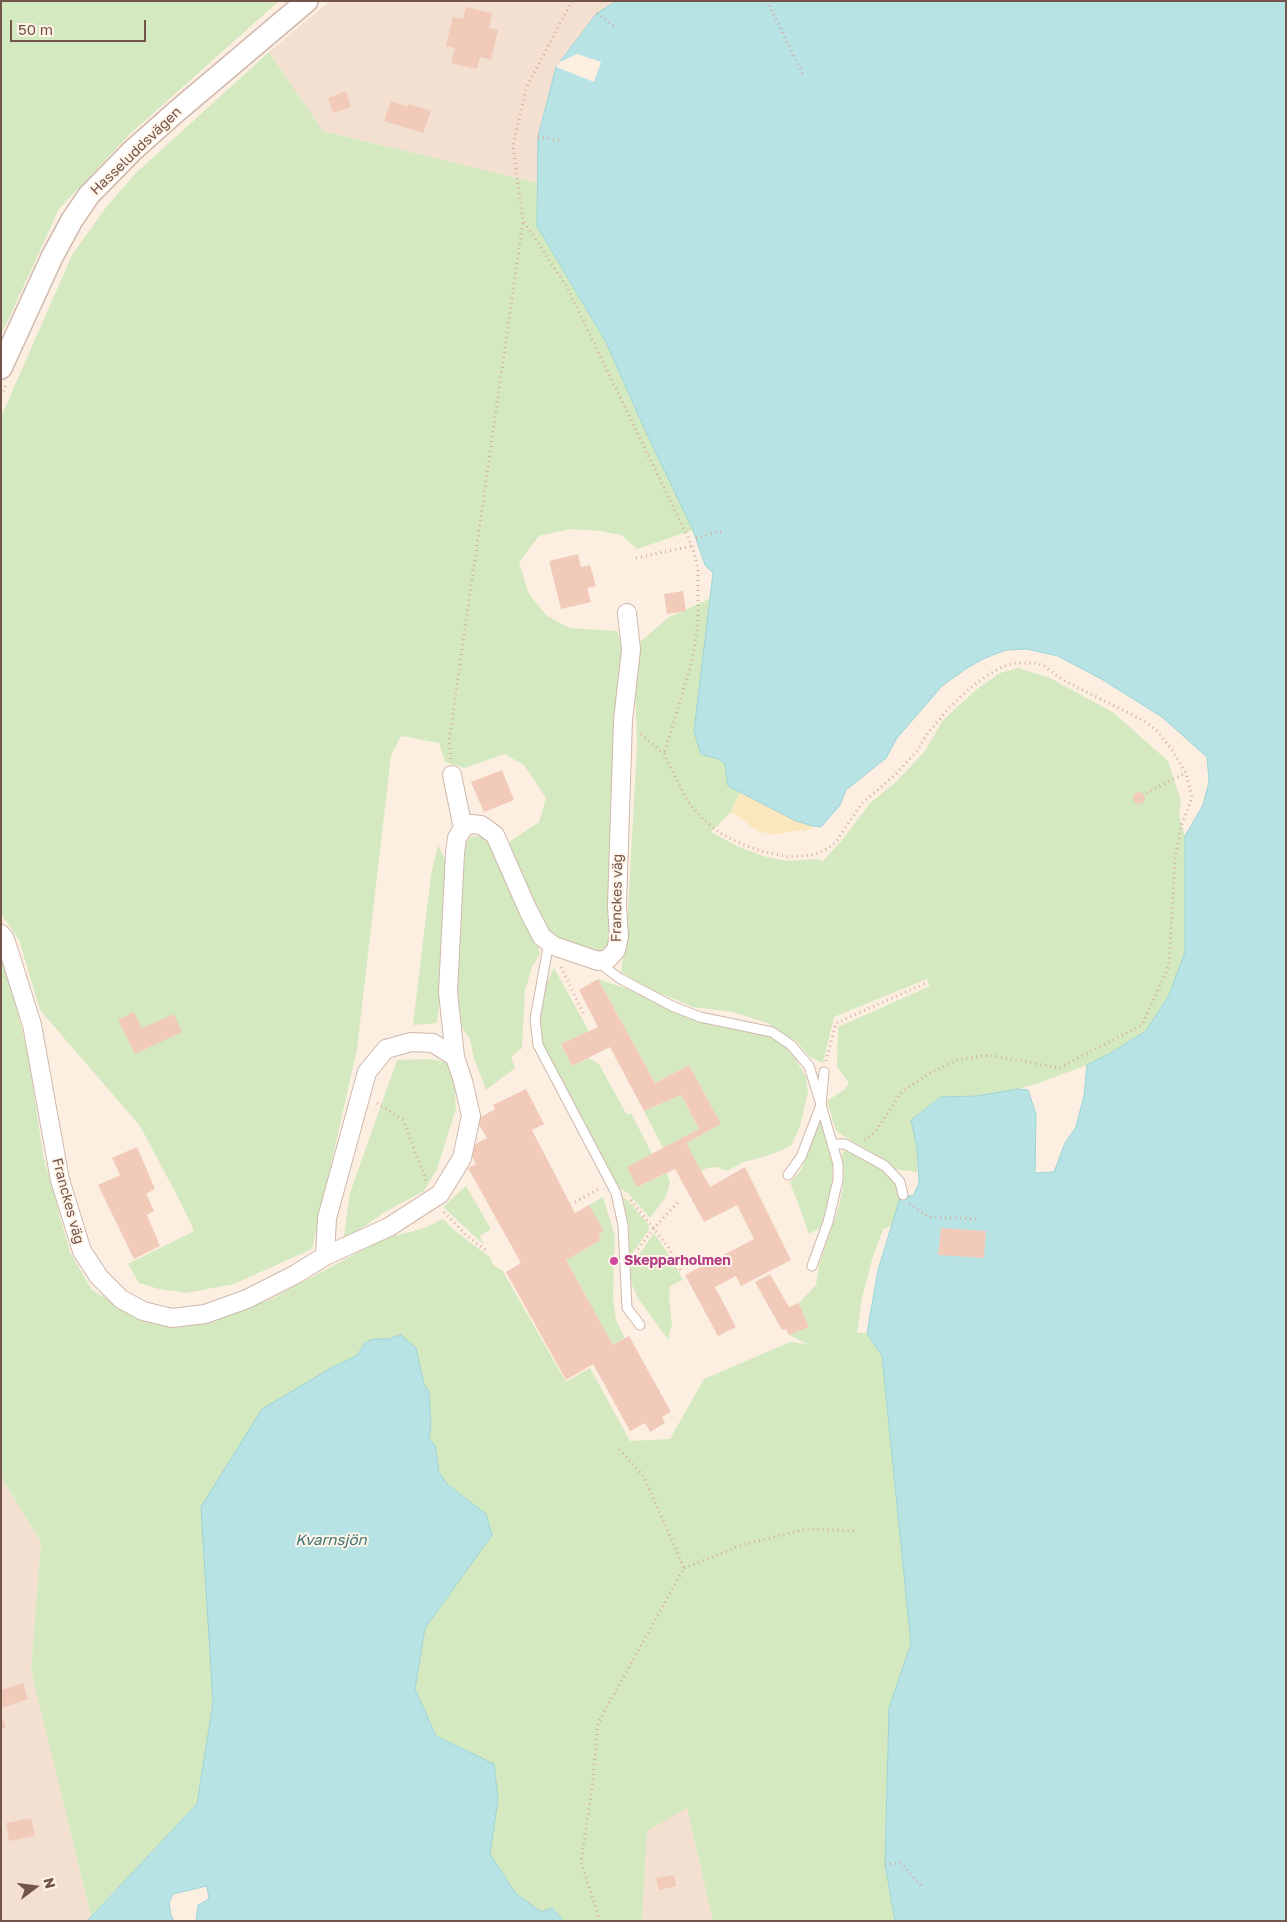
<!DOCTYPE html>
<html>
<head>
<meta charset="utf-8">
<style>
  body { margin:0 }
  #map { position:relative; width:1287px; height:1922px; overflow:hidden; background:#fcefe2; font-family:"Golos Text",sans-serif }
  canvas { display:block }
  .frame { position:absolute; inset:0; border:2px solid #735449; pointer-events:none }
  .north { position:absolute; left:10px; top:1862px; width:50px; height:50px; -webkit-text-stroke:4px #fff4e8; paint-order:stroke; rotate:75deg; font-size:14px; font-weight:700; line-height:20px; text-align:center; color:#735449 }
  .north::after { content:''; display:block; margin:auto; width:18px; height:22px; background:#735449; clip-path:polygon(50% 0,100% 100%,50% 72%,0 100%) }
  .scale { position:absolute; left:10px; top:20px; width:136px; height:22px; box-sizing:border-box; border:2px solid #735449; border-top:0; padding-left:6px; font-size:15px; line-height:18px; white-space:nowrap; color:#735449; -webkit-text-stroke:4px #fff4e8; paint-order:stroke }
</style>
</head>
<body>
<div id="map">
<canvas width="1287" height="1922"></canvas>
<div class="frame"></div>
<div class="north">N</div>
<div class="scale">50 m</div>
</div>
<script>
const g = document.querySelector('canvas').getContext('2d');
g.lineJoin = 'round';
function paint(path, color) {
  g.fillStyle = color;
  g.fill(path, 'evenodd');
}
function shape(rows) {
  const path = new Path2D();
  for (const r of rows) {
    if (r.length === 3) {
      path.moveTo(r[0] + r[2], r[1]);
      path.arc(r[0], r[1], r[2], 0, 2 * Math.PI);
      continue;
    }
    path.moveTo(r[0], r[1]);
    for (let i = 2; i < r.length; i += 2) path.lineTo(r[i], r[i + 1]);
  }
  return path;
}
function strokePath(path, color, width, dash) {
  g.strokeStyle = color;
  g.lineWidth = width;
  g.lineCap = dash ? 'butt' : 'round';
  g.setLineDash(dash || []);
  g.stroke(path);
}
function write(font, color, halo, rows, align = 'center') {
  g.font = font + ' "Golos Text",sans-serif';
  g.lineWidth = 4;
  g.setLineDash([]);
  g.textBaseline = 'middle';
  g.strokeStyle = halo;
  g.fillStyle = color;
  for (const [text, x, y, turn = 0] of rows) {
    g.save();
    g.translate(x, y);
    g.rotate((+turn || 0) * Math.PI / 180);
    g.textAlign = isNaN(turn) ? turn : align;
    if (halo) g.strokeText(text, 0, 0);
    g.fillText(text, 0, 0);
    g.restore();
  }
}
const residential = shape([
  [330,1,617,1,597,13,556,67,538,137,538,183,323,131,269,52],
  [1,1477,41,1542,31,1670,91,1916,87,1921,1,1921],
  [687,1807,713,1921,642,1921,647,1831]
]);
const green = shape([
  [1,1,279,1,130,134,59,209,3,331,1,330],
  [269,52,323,131,538,183,537,226,606,342,645,430,693,530,637,549,621,535,601,531,570,529,539,536,519,562,529,594,547,616,570,628,617,631,622,649,612,939,604,952,590,953,554,939,539,917,509,842,539,822,546,798,524,765,504,754,465,768,445,762,439,743,401,736,391,756,357,1049,312,1249,234,1284,186,1293,159,1289,139,1283,128,1264,194,1231,182,1205,140,1126,40,1010,19,940,1,914,1,417,72,255,107,206,136,173],
  [711,598,701,754,719,759,725,764,728,786,740,792,731,812,711,832,737,846,763,856,786,861,818,859,822,862,843,839,870,803,896,782,925,751,943,720,977,689,1000,673,1018,668,1050,678,1114,713,1168,761,1181,801,1179,815,1185,836,1185,952,1169,995,1146,1031,1109,1054,1087,1065,1039,1083,1018,1089,977,1096,941,1097,911,1120,917,1148,917,1172,893,1169,890,1165,885,1163,836,1131,827,1101,844,1090,849,1083,837,1067,838,1027,930,986,927,979,834,1017,823,1063,810,1057,797,1042,767,1023,733,1012,693,1007,650,989,621,972,627,928,637,745,634,647,669,617],
  [481,836,497,849,534,932,540,954,532,967,525,991,522,1048,511,1057,515,1068,486,1090,474,1058,470,1040,462,1027,455,1001,462,849,470,837],
  [438,845,446,861,440,998,437,1023,413,1025,431,875],
  [1,956,12,989,29,1059,43,1155,70,1252,92,1290,142,1320,175,1328,211,1322,271,1299,383,1239,424,1228,443,1219,455,1231,490,1257,493,1265,502,1270,566,1382,590,1368,630,1441,670,1439,704,1379,790,1342,807,1344,789,1335,809,1327,799,1303,816,1285,819,1265,836,1216,843,1189,844,1170,842,1156,844,1151,849,1149,882,1169,899,1184,900,1198,896,1214,891,1226,883,1229,872,1260,862,1298,857,1333,867,1333,882,1356,911,1644,889,1708,885,1864,895,1921,713,1921,687,1808,647,1831,642,1921,564,1921,552,1908,541,1913,515,1893,490,1854,498,1799,468,1751,436,1736,415,1689,425,1628,492,1534,486,1514,447,1484,439,1472,435,1445,429,1440,431,1425,429,1392,424,1385,420,1368,401,1335,388,1339,375,1339,361,1348,356,1356,339,1365,202,1507,213,1703,197,1804,91,1916,31,1670,41,1542,1,1477],
  [554,968,589,1031,561,1044,572,1066,589,1058,599,1064,627,1115,631,1113,652,1154,637,1187,667,1173,670,1183,666,1197,650,1218,628,1193,619,1188,542,1043,540,1027,541,1013,546,984],
  [598,979,633,991,686,1017,761,1033,781,1042,795,1058,806,1077,808,1092,800,1126,791,1146,767,1156,744,1162,727,1171,716,1167,707,1168,701,1172,686,1143,721,1124,689,1065,655,1083],
  [429,1059,446,1062,454,1084,456,1109,437,1169,424,1191,385,1212,343,1241,350,1193,397,1060],
  [681,1095,699,1129,663,1148,644,1111],
  [821,1119,833,1162,832,1178,830,1195,820,1228,809,1234,790,1182,801,1170],
  [466,1186,491,1229,480,1236,484,1245,443,1207],
  [603,1197,615,1236,613,1298,616,1320,625,1338,613,1345,566,1260,601,1240,598,1234,604,1231,589,1205],
  [622,1197,628,1200,648,1224,649,1230,630,1256,629,1226],
  [654,1233,672,1260,683,1280,670,1286,669,1297,672,1324,668,1340,638,1298,632,1285,630,1268]
]);
const sand = shape([
  [740,792,796,821,813,826,807,831,795,831,773,835,758,831,731,812]
]);
const water = shape([
  [617,1,1286,1,1286,1921,895,1921,885,1864,889,1708,911,1644,882,1356,867,1333,878,1270,900,1198,903,1195,913,1196,919,1183,917,1148,911,1120,941,1097,977,1096,1018,1089,1028,1090,1036,1114,1035,1173,1054,1172,1065,1143,1076,1127,1084,1095,1087,1065,1109,1054,1146,1031,1169,995,1185,952,1185,836,1203,805,1209,782,1207,757,1162,717,1103,680,1058,656,1027,649,1006,650,985,658,967,668,942,686,897,738,886,758,846,790,840,805,821,827,813,826,796,821,728,786,725,764,719,759,701,754,694,731,713,573,705,565,693,530,645,430,606,342,537,226,538,137,556,67,597,13,617,1],
  [401,1335,416,1348,424,1384,429,1392,431,1425,429,1440,435,1445,439,1472,447,1484,486,1514,492,1535,425,1628,415,1689,436,1736,494,1764,498,1799,490,1854,515,1893,541,1912,552,1908,564,1921,196,1921,198,1905,209,1899,207,1886,173,1894,169,1903,171,1915,174,1921,87,1921,197,1804,213,1703,201,1507,262,1409,333,1367,356,1356,366,1342,375,1339,388,1339,401,1335]
]);
const pier = shape([
  [577,54,601,62,594,82,556,67,558,63]
]);
const building = shape([
  [466,7,492,13,489,28,498,30,491,60,480,57,477,69,451,63,455,48,446,46,453,17,463,19],
  [346,91,351,107,333,113,328,98],
  [391,101,408,107,409,104,431,111,423,133,384,121],
  [578,554,581,567,590,565,596,586,587,588,591,602,561,609,549,561],
  [683,591,686,611,667,614,664,594],
  [502,770,514,800,484,812,471,782],
  [1139,798,6],
  [598,979,655,1083,689,1065,721,1124,686,1143,710,1187,745,1167,791,1260,741,1286,736,1276,715,1287,736,1327,718,1336,685,1275,754,1239,737,1205,704,1222,675,1169,637,1187,627,1167,699,1129,681,1095,644,1111,610,1047,572,1066,561,1044,598,1027,579,990],
  [134,1012,142,1028,174,1014,182,1032,135,1054,118,1020],
  [526,1089,544,1124,532,1130,575,1213,589,1205,604,1231,598,1234,601,1240,566,1260,613,1345,629,1336,671,1412,662,1417,665,1423,650,1432,645,1423,630,1431,593,1364,566,1380,506,1272,521,1263,468,1168,476,1164,468,1148,487,1138,476,1120,495,1109,493,1105],
  [137,1147,155,1189,146,1194,154,1211,147,1215,160,1246,134,1259,98,1185,120,1175,112,1158],
  [941,1228,986,1231,984,1258,938,1255],
  [770,1274,789,1307,799,1303,809,1327,789,1335,786,1329,782,1330,755,1282],
  [23,1683,28,1699,1,1708,1,1690],
  [1,1713,6,1728,1,1729],
  [31,1818,35,1836,9,1841,6,1823],
  [674,1875,676,1886,659,1890,656,1878]
]);
const path = shape([
  [572,1,526,88,513,146,523,220,567,287,692,546,698,568,698,623,692,661,664,754],
  [767,1,803,74],
  [597,13,615,27],
  [538,137,562,141],
  [1,396,6,385],
  [696,538,725,530],
  [636,558,692,546],
  [641,734,664,754,688,802,703,819,720,833,737,842,761,851,788,857,813,855,825,850,836,842,862,803,894,776,918,750,925,737,948,709,969,689,985,677,1002,667,1014,663,1036,663,1044,666,1063,680,1146,722,1157,731,1172,750,1186,773,1192,797,1181,827,1175,859,1169,966,1142,1025,1059,1068,989,1055,956,1060,928,1074,902,1092,875,1132,863,1141],
  [451,759,449,741,523,221],
  [1146,793,1186,773],
  [561,967,584,1015],
  [826,1061,836,1023,926,983],
  [377,1103,403,1120,427,1183],
  [631,1200,669,1248,682,1273],
  [575,1202,599,1189],
  [909,1204,929,1217,977,1219],
  [444,1212,466,1235,486,1250],
  [638,1249,654,1228,680,1200],
  [684,1568,745,1544,806,1529,856,1531],
  [885,1864,901,1863,923,1888],
  [600,1921,581,1862,592,1788,598,1723,684,1568,644,1477,619,1449]
]);
const service = shape([
  [549,942,535,1019,538,1045,616,1193,623,1225,627,1308,640,1325],
  [598,962,619,978,672,1006,700,1017,772,1032,791,1045,809,1066,821,1105,824,1072],
  [833,1144,845,1144,885,1166,900,1182,903,1195],
  [788,1175,801,1157,821,1105],
  [812,1266,828,1222,838,1180,838,1164,821,1105]
]);
const minor = shape([
  [463,828,471,824,481,825,495,835,528,910,542,937,554,946,598,961,608,959,616,950,619,936,617,906,623,720,631,650,627,613],
  [1,934,5,939,32,1025,60,1180,82,1251,99,1277,121,1299,143,1311,172,1318,205,1314,247,1299,296,1274,325,1256,389,1227,440,1194,462,1158,471,1116,463,1081,455,1057,448,992,455,853,457,838,463,828,452,775],
  [325,1256,327,1218,367,1072,386,1049,411,1042,433,1043,455,1057]
]);
const tertiary = shape([
  [1,368,52,257,72,220,89,195,132,151,177,111,307,1]
]);
const markers = [
  [614,1261,5,"#d1479c"]
];
const streetNames = [
  ["Hasseluddsvägen",136,151,-44],
  ["Franckes väg",617,898,-89],
  ["Franckes väg",68,1201,75]
];
const hotelNames = [
  ["Skepparholmen",624,1261]
];
const waterNames = [
  ["Kvarnsjön",331,1540]
];
paint(residential, '#f3e0d1');
paint(green, '#d5e9c1');
paint(sand, '#fbe7bd');
paint(water, '#b7e3e5');
strokePath(water, '#9dd4d7', 1);
paint(pier, '#fcefe2');
paint(building, '#f1caba');
strokePath(service, '#cfb8ac', 11);
strokePath(minor, '#cfb8ac', 20);
strokePath(tertiary, '#cfb8ac', 24);
strokePath(path, '#d6ae9d', 3, [1, 4]);
strokePath(service, '#fff', 9);
strokePath(minor, '#fff', 18);
strokePath(tertiary, '#fff', 21);
for (const [x, y, r, color] of markers) {
  const dot = new Path2D();
  dot.arc(x, y, r, 0, 2 * Math.PI);
  g.fillStyle = color;
  g.fill(dot);
  strokePath(dot, '#fff4e8', 2);
}
write('14px', '#735449', '#fff4e8', streetNames);
write('bold 14px', '#b23c85', '#fff4e8', hotelNames, 'left');
write('italic 15px', '#3d7578', '#fff4e8', waterNames);
</script>
</body>
</html>
